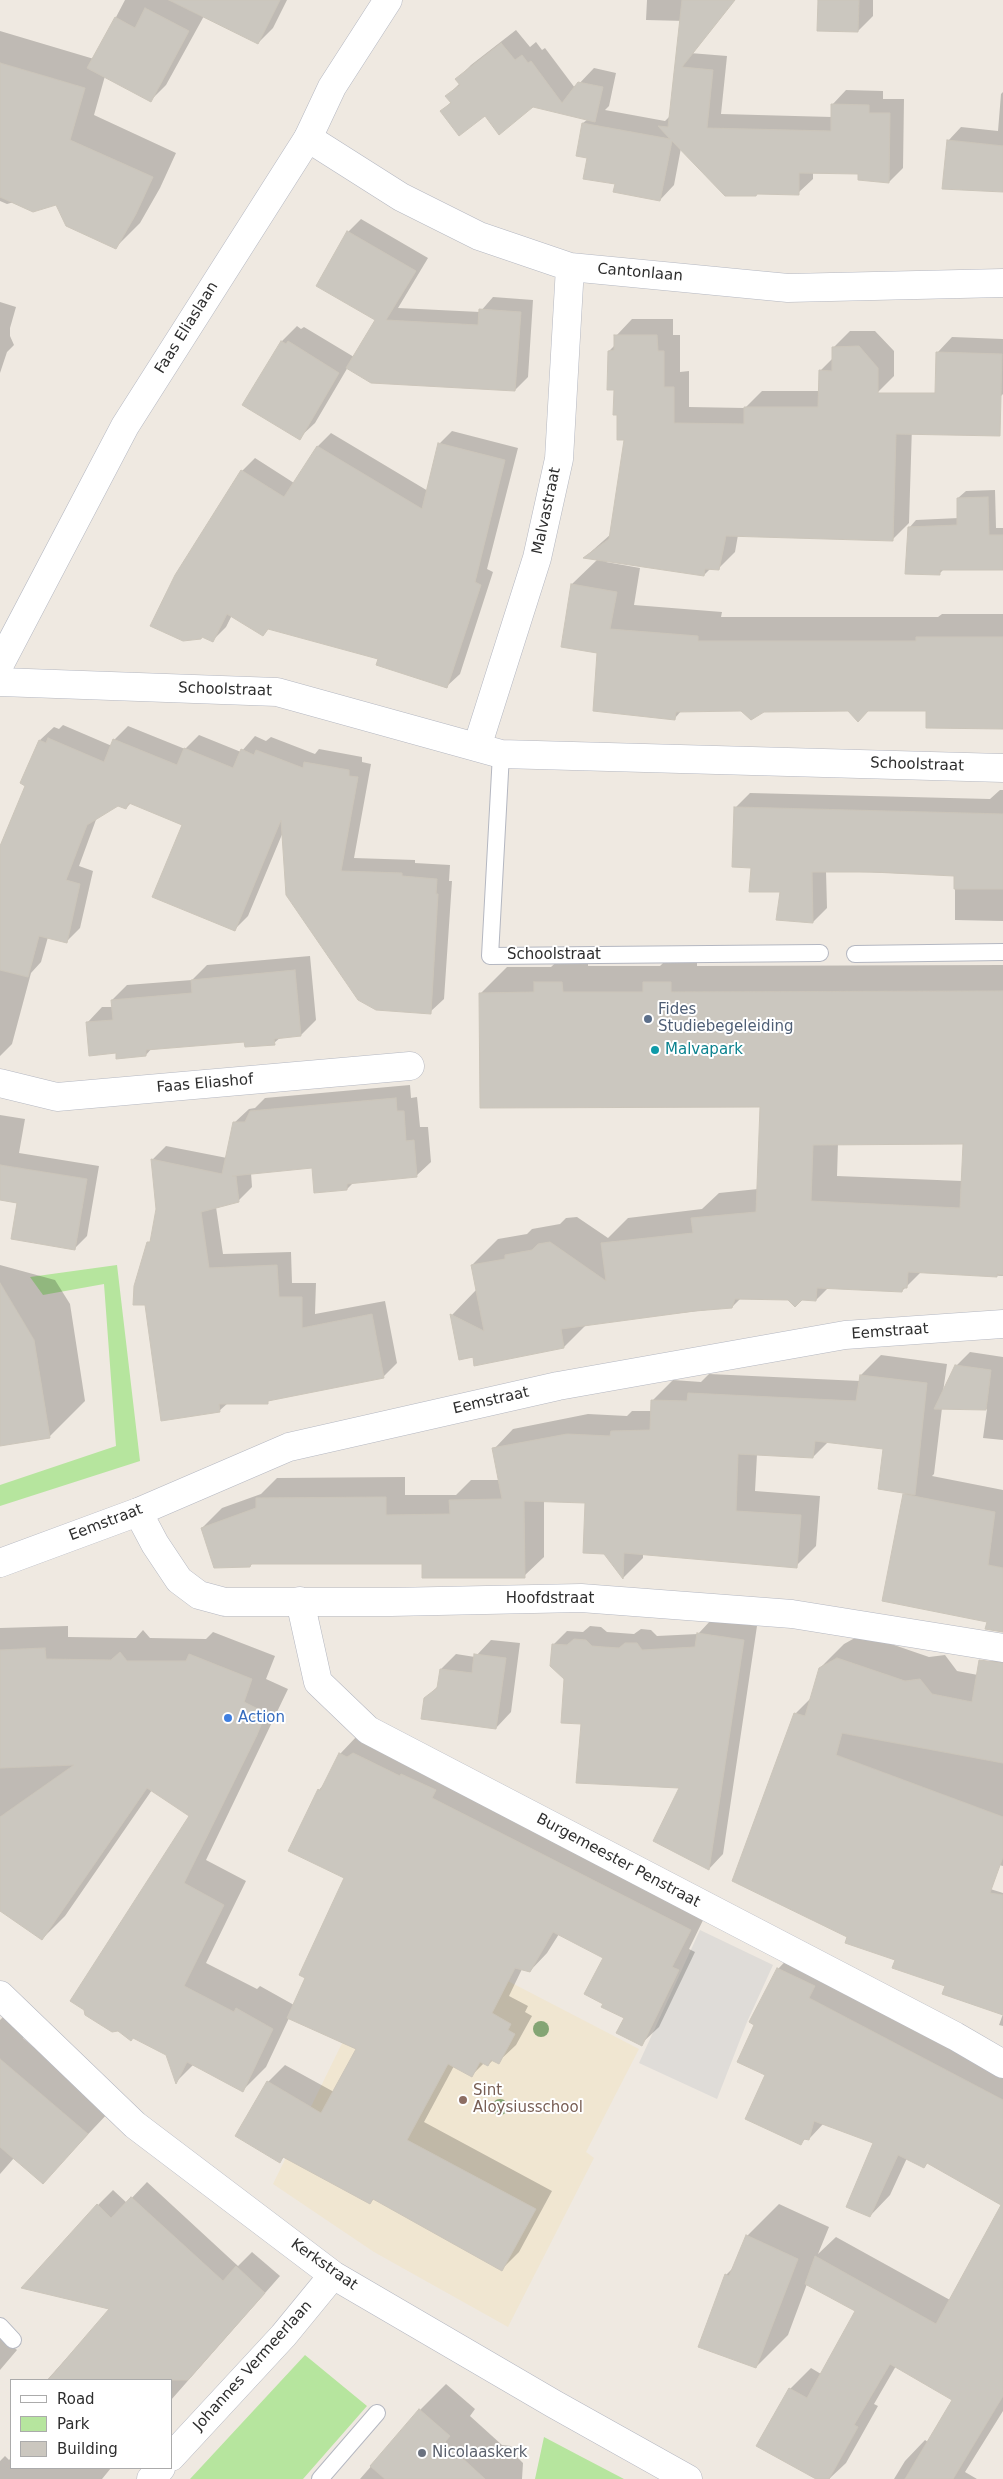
<!DOCTYPE html>
<html>
<head>
<meta charset="utf-8">
<style>
  body { margin:0 }
  #map { position:relative; width:1003px; height:2479px; overflow:hidden; background:#efe9e1; font-family:"DejaVu Sans",sans-serif }
  canvas { display:block }
  .legend { position:absolute; left:10px; top:2379px; width:162px; height:90px; box-sizing:border-box; background:#fff; border:1px solid #ababab; margin:0; padding:6px 9px; list-style:none; font-size:15px; color:#2e2e2e }
  .legend li { display:flex; align-items:center; gap:10px; height:25px }
  .legend b { width:25px; border:1px solid #ababab }
</style>
</head>
<body>
<div id="map">
<canvas width="1003" height="2479"></canvas>
<ul class="legend">
<li><b style="height:6px;background:#fff"></b>Road</li>
<li><b style="height:14px;background:#b6e59e"></b>Park</li>
<li><b style="height:14px;background:#cbc7bf"></b>Building</li>
</ul>
</div>
<script>
const g = document.querySelector('canvas').getContext('2d');
g.lineJoin = 'round';
function paint(path, color) {
  g.fillStyle = color;
  g.fill(path, 'evenodd');
}
function shape(rows) {
  const path = new Path2D();
  for (const r of rows) {
    path.moveTo(r[0], r[1]);
    for (let i = 2; i < r.length; i += 2) path.lineTo(r[i], r[i + 1]);
  }
  return path;
}
function strokePath(path, color, width, dash) {
  g.strokeStyle = color;
  g.lineWidth = width;
  g.lineCap = dash ? 'butt' : 'round';
  g.setLineDash(dash || []);
  g.stroke(path);
}
function write(font, color, halo, rows, align = 'center') {
  g.font = font + ' "DejaVu Sans",sans-serif';
  g.lineWidth = 4;
  g.setLineDash([]);
  g.textBaseline = 'middle';
  g.strokeStyle = halo;
  g.fillStyle = color;
  for (const [text, x, y, turn = 0] of rows) {
    g.save();
    g.translate(x, y);
    g.rotate((+turn || 0) * Math.PI / 180);
    g.textAlign = isNaN(turn) ? turn : align;
    if (halo) g.strokeText(text, 0, 0);
    g.fillText(text, 0, 0);
    g.restore();
  }
}
const education = shape([
  [400,1925,639,2049,586,2152,594,2158,508,2327,374,2252,273,2184]
]);
const green = shape([
  [117,1265,140,1461,0,1506,0,1485,116,1446,104,1284,43,1295,30,1277],
  [305,2355,367,2406,303,2479,190,2479],
  [544,2437,580,2456,624,2479,535,2479]
]);
const plaza = shape([
  [700,1930,773,1965,747,2022,717,2099,639,2063]
]);
const shadow = shape([
  [125,0,287,0,273,28,258,43,204,16,166,85,151,100,105,76,94,115,176,153,160,188,140,223,116,247,56,203,14,202,7,204,0,201,0,31,94,59],
  [647,0,705,0,686,21,646,20],
  [819,0,873,0,873,16,858,31],
  [516,30,530,47,536,42,542,50,545,48,575,88,594,68,616,73,609,106,605,110,665,121,670,116,676,67,690,53,727,56,721,114,832,117,832,105,846,90,883,91,883,99,904,99,903,168,889,182,860,179,860,173,813,172,813,179,798,193,759,192,756,195,681,148,674,185,660,200,616,183,588,157,583,123,588,119,533,105,486,114,442,111,451,102,447,96,460,83,457,79,471,65],
  [1003,92,1003,191,948,141,961,127,998,131,1001,94],
  [361,219,428,258,398,308,480,312,493,297,533,300,528,377,515,390,348,367,315,423,299,438,244,404,282,341,297,326,301,329,304,327,354,357,377,320,318,285,348,232],
  [0,302,16,307,10,328,10,336,14,345,7,352,0,373],
  [632,319,673,319,673,335,680,335,680,372,689,371,689,407,745,408,762,391,820,391,820,371,834,357,834,347,850,331,875,331,894,351,894,376,878,392,866,392,912,426,909,523,893,539,738,535,735,552,719,568,711,568,704,575,606,560,606,562,640,568,634,605,722,612,721,617,938,617,942,614,1003,614,1003,728,927,710,682,710,675,718,599,652,572,584,598,559,585,557,611,534,625,438,618,414,609,351,615,345,616,336],
  [952,337,1003,339,1003,394,1001,396,937,353],
  [452,431,518,448,487,569,493,572,460,674,446,687,380,658,269,628,263,635,232,615,226,627,213,640,242,471,255,458,294,483,318,446,331,433,428,491,439,444],
  [995,490,996,528,1003,528,1003,568,944,569,939,574,909,528,916,520,959,518,958,498,966,491],
  [63,725,112,746,115,739,128,726,185,749,199,735,241,752,255,736,266,741,271,737,315,754,319,749,362,757,362,762,371,764,354,858,415,860,415,863,450,865,449,881,452,881,444,999,430,1012,283,832,248,916,234,930,183,825,131,803,126,808,118,804,97,817,79,866,93,871,80,928,66,942,48,937,41,962,31,973,12,1044,0,1056,0,858,26,785,22,783,40,740,54,727,59,729],
  [1000,790,1003,790,1003,921,955,920,955,875,826,871,827,908,813,922,782,891,752,867,736,807,750,793,990,799],
  [310,956,316,1020,301,1035,281,1037,274,1043,245,1040,152,1048,146,1055,117,1051,87,1023,102,1007,113,1007,112,1000,127,985,192,980,207,965],
  [670,956,697,956,697,966,1003,965,1003,1276,921,1272,902,1291,829,1287,816,1300,741,1298,732,1307,587,1324,564,1347,460,1359,452,1315,477,1289,472,1265,498,1239,527,1234,532,1229,560,1224,566,1218,577,1217,608,1238,628,1218,702,1209,719,1193,758,1189,761,1106,480,994,507,967,551,967,562,957,588,957,588,966,660,966],
  [964,1142,962,1181,837,1176,838,1143],
  [410,1085,411,1098,417,1097,420,1127,428,1127,431,1162,416,1176,354,1182,347,1189,313,1167,251,1173,252,1187,238,1201,216,1207,223,1254,291,1252,292,1283,316,1283,315,1314,385,1301,397,1363,383,1377,271,1399,267,1402,228,1403,219,1411,149,1243,152,1240,157,1209,152,1160,166,1146,227,1158,234,1123,249,1109,255,1108,265,1098],
  [0,1115,25,1119,19,1153,99,1166,87,1236,74,1249,19,1202,0,1198],
  [0,1265,55,1280,70,1304,85,1401,49,1437,0,1445],
  [970,1352,1003,1357,1003,1440,983,1438,987,1409,942,1408,934,1474,932,1476,1003,1490,1003,1624,904,1494,906,1492,884,1448,828,1442,813,1457,757,1454,755,1491,820,1496,816,1546,796,1566,643,1553,643,1558,623,1578,604,1553,586,1502,544,1501,544,1557,524,1576,423,1562,253,1563,250,1566,202,1528,222,1508,261,1494,277,1478,405,1477,405,1495,456,1495,471,1480,500,1480,494,1449,513,1429,588,1414,627,1416,632,1411,652,1411,653,1400,673,1380,701,1382,709,1374,860,1381,861,1375,881,1355,947,1364,943,1392,956,1366],
  [712,1619,757,1626,723,1854,709,1869,681,1787,582,1723,553,1645,567,1631,583,1632,590,1626,601,1627,607,1632,634,1634,641,1629,651,1630,657,1636,698,1634],
  [68,1626,68,1637,136,1638,143,1630,150,1638,206,1639,213,1632,275,1656,266,1679,288,1689,206,1860,246,1881,206,1963,257,1989,260,1986,294,2005,346,1878,319,1790,325,1783,340,1754,357,1736,707,1912,689,1949,695,1952,659,2027,641,2044,625,2018,604,2003,605,1958,559,1934,547,1953,530,1971,522,1969,509,1996,528,2006,525,2012,532,2016,516,2045,498,2062,493,2060,488,2065,484,2063,472,2075,454,2066,424,2122,552,2191,519,2252,502,2269,375,2198,370,2202,284,2157,280,2161,268,2082,285,2065,334,2092,357,2049,289,2018,266,2067,243,2090,194,2064,176,2082,167,2054,118,2030,191,1816,152,1790,65,1916,42,1939,0,1910,0,1628],
  [862,1634,929,1657,945,1655,957,1671,978,1675,1003,1649,1003,1866,866,1830,860,1848,1003,1893,1003,2026,999,2025,1003,2014,849,1936,795,1714,812,1697,820,1668,844,1644],
  [491,1640,520,1643,511,1712,496,1728,425,1699,439,1685,441,1669,456,1654,475,1657],
  [798,1948,1003,2069,1003,2411,965,2472,977,2479,894,2479,905,2461,925,2440,928,2442,954,2400,896,2366,874,2404,878,2406,846,2463,829,2479,818,2479,758,2445,790,2389,811,2368,821,2374,857,2310,807,2284,788,2335,756,2367,726,2275,734,2267,747,2236,779,2204,829,2227,818,2254,836,2237,950,2300,1003,2204,928,2162,924,2166,907,2158,890,2195,870,2216,874,2142,824,2123,809,2139,806,2138,801,2143,766,2074,756,2024,778,1969],
  [12,2008,33,2026,23,2038,110,2111,43,2182,14,2158,0,2174,0,2020],
  [147,2182,238,2266,252,2252,280,2276,171,2400,171,2380,47,2380,112,2308,98,2205,113,2190,127,2203],
  [0,2335,17,2350,0,2370],
  [446,2384,475,2409,470,2416,502,2445,511,2446,513,2453,523,2463,522,2479,360,2479,420,2410],
  [5,2456,9,2460,11,2458,11,2468,111,2468,102,2479,0,2479,0,2461]
]);
const building = shape([
  [169,0,280,0,258,44,169,0],
  [682,0,735,0,682,67,713,70,707,128,831,131,831,104,869,105,869,113,890,113,889,183,858,180,858,174,799,173,799,195,757,194,756,196,725,196,672,141,660,201,613,192,615,184,583,179,587,158,576,156,582,123,670,139,658,126,668,127,682,0],
  [818,0,859,0,858,32,817,31,818,0],
  [145,8,189,31,151,102,87,68,115,17,135,28,145,8],
  [501,43,515,60,522,55,528,63,531,61,562,103,578,82,603,87,595,122,533,107,499,135,485,116,459,136,440,111,451,103,445,96,460,85,455,79,501,43],
  [0,63,85,88,70,140,153,177,136,214,116,249,66,226,56,205,33,212,0,197,0,63],
  [947,140,1003,146,1003,192,942,189,947,140],
  [347,231,416,271,386,320,478,325,479,309,521,312,515,391,371,383,346,368,375,320,316,286,347,231],
  [614,335,657,335,658,351,664,351,664,387,674,387,674,423,744,424,744,407,818,407,819,370,832,371,832,347,859,346,878,368,878,393,935,393,936,352,1002,354,1000,436,896,434,893,541,726,536,719,570,705,569,704,576,583,558,609,539,624,440,617,440,617,415,613,415,614,390,607,390,608,351,614,350,614,335],
  [281,341,286,344,288,341,339,373,300,440,242,405,281,341],
  [438,443,505,460,475,582,481,585,447,688,376,665,378,659,268,629,263,636,227,614,213,642,202,637,201,639,183,641,150,626,175,575,241,470,284,497,317,446,422,509,438,443],
  [988,497,989,535,1003,535,1003,570,940,570,940,575,905,574,908,527,957,525,957,498,988,497],
  [571,584,617,592,610,629,698,636,698,641,916,641,916,637,1003,637,1003,729,926,728,926,711,868,711,858,722,848,711,764,712,751,720,741,711,676,712,675,720,593,711,597,653,561,647,571,584],
  [48,738,104,762,113,739,177,765,184,748,233,768,241,749,254,755,256,750,303,768,304,762,349,770,349,776,358,777,341,871,402,873,402,876,437,879,436,894,438,894,431,1014,376,1010,358,1000,286,895,281,820,235,931,152,897,182,825,129,803,126,809,118,806,87,825,66,880,80,884,67,943,39,936,28,977,0,970,0,846,25,786,20,783,39,740,46,743,48,738],
  [734,807,1003,814,1003,889,954,889,954,876,872,872,812,872,813,923,776,920,780,892,749,892,751,868,732,867,734,807],
  [295,970,301,1036,274,1039,275,1045,245,1047,244,1042,146,1050,146,1056,116,1059,116,1053,89,1056,86,1022,113,1020,111,1000,192,993,191,980,295,970],
  [534,982,562,982,563,992,643,992,643,982,671,982,671,992,1003,991,1003,1275,997,1274,997,1277,908,1272,907,1288,903,1288,902,1292,817,1288,816,1301,802,1300,795,1307,788,1300,735,1299,732,1308,695,1311,561,1329,564,1348,474,1366,473,1357,459,1360,450,1314,484,1331,471,1265,505,1259,505,1255,532,1250,538,1244,550,1242,606,1281,601,1243,693,1233,691,1218,756,1212,760,1107,480,1108,479,993,534,992,534,982],
  [963,1144,960,1208,811,1201,813,1145,963,1144],
  [396,1098,397,1111,404,1111,406,1141,414,1140,417,1177,347,1184,347,1190,314,1193,312,1168,232,1176,236,1176,239,1202,201,1212,209,1268,277,1265,279,1297,302,1297,302,1328,372,1314,384,1378,268,1401,268,1404,219,1404,220,1412,161,1421,145,1305,133,1305,134,1286,147,1242,150,1242,156,1209,151,1159,222,1174,233,1122,245,1122,250,1111,396,1098],
  [0,1165,87,1179,75,1250,11,1239,17,1203,0,1200,0,1165],
  [0,1283,34,1340,50,1438,0,1446,0,1283],
  [955,1365,991,1370,986,1410,934,1409,955,1365],
  [860,1375,927,1383,915,1495,878,1489,883,1449,815,1441,813,1458,738,1454,736,1511,801,1515,797,1568,624,1553,623,1579,604,1554,583,1553,585,1503,524,1501,525,1578,422,1578,422,1564,251,1564,250,1567,214,1568,201,1528,256,1508,256,1498,386,1497,386,1515,450,1514,449,1500,502,1499,492,1448,567,1434,610,1436,611,1431,650,1430,651,1400,687,1401,688,1393,856,1401,860,1375],
  [903,1494,995,1512,988,1565,1003,1568,1003,1632,985,1629,987,1622,882,1601,903,1494],
  [697,1633,744,1640,709,1870,653,1841,679,1788,576,1783,581,1724,561,1723,564,1679,550,1666,552,1644,567,1645,574,1639,586,1640,592,1646,604,1647,619,1648,625,1643,637,1643,642,1650,695,1647,697,1633],
  [45,1648,46,1659,111,1660,120,1652,127,1661,186,1661,189,1654,252,1679,244,1702,266,1713,257,1735,184,1883,224,1905,184,1986,234,2012,236,2008,273,2029,243,2092,187,2062,176,2084,166,2055,133,2038,131,2041,118,2031,112,2032,85,2015,84,2010,70,2001,189,1816,147,1788,42,1940,0,1911,0,1817,74,1765,0,1768,0,1650,45,1648],
  [474,1654,506,1658,496,1729,421,1719,424,1698,437,1688,440,1669,472,1673,474,1654],
  [837,1658,905,1681,920,1679,932,1694,972,1702,979,1660,1003,1663,1003,1763,842,1733,836,1755,1003,1817,1003,1857,990,1893,1003,1895,1003,2015,942,1994,945,1986,892,1968,895,1960,845,1943,847,1937,732,1881,794,1713,805,1716,819,1668,837,1658],
  [339,1753,347,1757,353,1753,400,1776,401,1774,436,1790,432,1798,691,1930,672,1967,679,1970,642,2046,616,2033,624,2018,601,2007,603,2004,584,1994,603,1958,553,1932,530,1972,515,1968,492,2013,511,2024,508,2030,515,2034,499,2064,491,2060,488,2066,480,2062,472,2077,448,2064,407,2140,536,2209,502,2271,373,2199,370,2204,283,2157,280,2163,235,2136,267,2081,321,2113,356,2049,287,2018,305,1978,299,1975,344,1878,288,1851,318,1789,320,1791,339,1753],
  [777,1968,815,1986,809,1998,1003,2100,1003,2396,953,2479,905,2479,952,2400,890,2364,854,2425,858,2427,829,2479,816,2479,756,2446,789,2388,807,2398,855,2311,805,2284,815,2256,936,2324,1001,2205,927,2163,924,2168,898,2155,870,2217,846,2207,873,2143,814,2121,809,2140,804,2139,801,2145,745,2119,765,2075,737,2062,754,2025,749,2022,777,1968],
  [0,2059,88,2134,43,2184,0,2147,0,2059],
  [131,2197,223,2281,236,2266,265,2293,188,2380,48,2380,109,2309,21,2288,97,2204,111,2218,131,2197],
  [746,2235,798,2259,756,2368,698,2347,725,2274,729,2276,746,2235],
  [419,2409,450,2436,445,2442,485,2479,385,2479,370,2466,419,2409]
]);
const lane = shape([
  [501,754,490,956,820,953],
  [855,954,1003,952],
  [0,2326,13,2340],
  [320,2479,377,2413]
]);
const street = shape([
  [308,138,401,197,479,236,570,267,788,288,1003,283],
  [0,682,277,692,501,754,1003,768],
  [477,747,537,558,559,459,570,267],
  [0,1083,57,1097,410,1066],
  [138,1512,155,1544,179,1580,199,1595,225,1602,391,1602,581,1598,792,1614,1003,1648],
  [300,1601,318,1682,368,1730,955,2036,1003,2064],
  [0,1995,135,2125,333,2275,554,2404,688,2479],
  [171,2457,283,2336,333,2275],
  [151,2479,161,2468]
]);
const secondary = shape([
  [0,664,125,426,308,138,332,87,388,0],
  [0,1563,138,1512,289,1447,558,1386,845,1335,1003,1324]
]);
const trees = [
  [541,2029],
  [500,2107]
];
const markers = [
  [648,1019,5,"#5c6f8a"],
  [655,1050,5,"#0f9aa8"],
  [228,1718,5,"#3f7fe0"],
  [463,2100,5,"#8d6e63"],
  [422,2453,5,"#6b7280"]
];
const streetNames = [
  ["Cantonlaan",640,273,5],
  ["Faas Eliaslaan",187,328,-58],
  ["Malvastraat",547,511,-78],
  ["Schoolstraat",225,690,2],
  ["Schoolstraat",917,765,2],
  ["Schoolstraat",554,955],
  ["Faas Eliashof",205,1084,-5],
  ["Eemstraat",890,1332,-4],
  ["Eemstraat",491,1401,-13],
  ["Eemstraat",106,1523,-21],
  ["Hoofdstraat",550,1599],
  ["Burgemeester Penstraat",618,1861,28],
  ["Kerkstraat",324,2265,35],
  ["Johannes Vermeerlaan",253,2366,-48]
];
const serviceNames = [
  ["Fides",658,1010],
  ["Studiebegeleiding",658,1027]
];
const cultureNames = [
  ["Malvapark",665,1050]
];
const shopNames = [
  ["Action",238,1718]
];
const educationNames = [
  ["Sint",473,2091],
  ["Aloysiusschool",473,2108]
];
const worshipNames = [
  ["Nicolaaskerk",432,2453]
];
paint(education, '#f0e6d1');
paint(green, '#b6e59e');
paint(plaza, '#dfdcd8');
paint(shadow, '#0003');
paint(building, '#cbc7bf');
strokePath(building, '#cbc5ba', 1);
strokePath(lane, '#b4b7c1', 18);
strokePath(street, '#b4b7c1', 29);
strokePath(secondary, '#b4b7c1', 29);
strokePath(lane, '#fff', 16);
strokePath(street, '#fff', 28);
strokePath(secondary, '#fff', 28);
g.fillStyle = '#84a574';
for (const [x, y] of trees) {
  g.beginPath();
  g.arc(x, y, 8, 0, 2 * Math.PI);
  g.fill();
}
for (const [x, y, r, color] of markers) {
  const dot = new Path2D();
  dot.arc(x, y, r, 0, 2 * Math.PI);
  g.fillStyle = color;
  g.fill(dot);
  strokePath(dot, '#fff', 2);
}
write('15px', '#2e2e2e', '#fff', streetNames);
write('15px', '#4e5e75', '#fff', serviceNames, 'left');
write('15px', '#0d838f', '#fff', cultureNames, 'left');
write('15px', '#366cbe', '#fff', shopNames, 'left');
write('15px', '#785e54', '#fff', educationNames, 'left');
write('15px', '#5b616d', '#fff', worshipNames, 'left');
</script>
</body>
</html>
